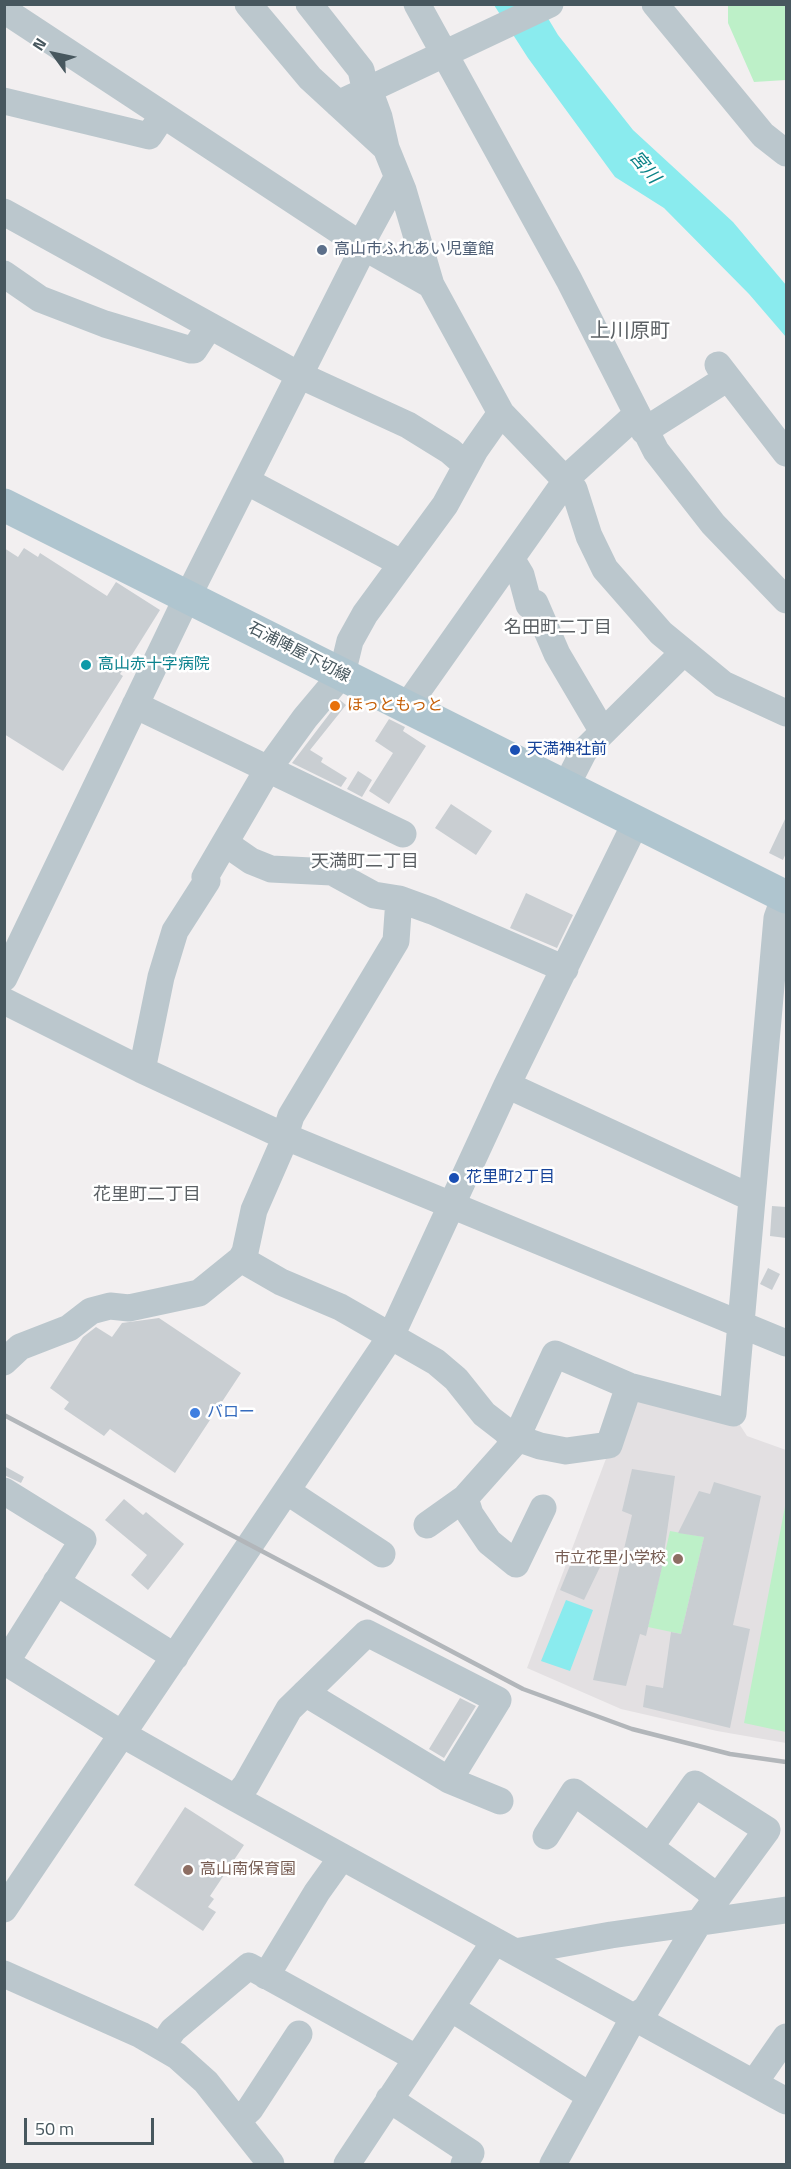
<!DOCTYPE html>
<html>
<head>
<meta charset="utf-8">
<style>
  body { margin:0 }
  #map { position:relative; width:791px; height:2169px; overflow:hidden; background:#f2eff0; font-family:"Titillium Web",sans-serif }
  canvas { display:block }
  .frame { position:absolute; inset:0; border:6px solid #47575e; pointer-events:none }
  .north { position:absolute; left:24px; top:24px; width:60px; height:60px; -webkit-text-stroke:4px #fff; paint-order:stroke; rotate:303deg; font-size:16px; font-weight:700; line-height:24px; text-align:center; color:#47575e }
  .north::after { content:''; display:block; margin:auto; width:21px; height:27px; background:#47575e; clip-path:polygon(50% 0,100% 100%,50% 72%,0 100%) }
  .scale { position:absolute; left:24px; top:2118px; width:130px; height:27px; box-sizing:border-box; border:3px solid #47575e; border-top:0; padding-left:8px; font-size:18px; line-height:21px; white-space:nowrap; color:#47575e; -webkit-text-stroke:4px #fff; paint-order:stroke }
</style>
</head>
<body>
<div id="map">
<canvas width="791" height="2169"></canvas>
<div class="frame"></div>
<div class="north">N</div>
<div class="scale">50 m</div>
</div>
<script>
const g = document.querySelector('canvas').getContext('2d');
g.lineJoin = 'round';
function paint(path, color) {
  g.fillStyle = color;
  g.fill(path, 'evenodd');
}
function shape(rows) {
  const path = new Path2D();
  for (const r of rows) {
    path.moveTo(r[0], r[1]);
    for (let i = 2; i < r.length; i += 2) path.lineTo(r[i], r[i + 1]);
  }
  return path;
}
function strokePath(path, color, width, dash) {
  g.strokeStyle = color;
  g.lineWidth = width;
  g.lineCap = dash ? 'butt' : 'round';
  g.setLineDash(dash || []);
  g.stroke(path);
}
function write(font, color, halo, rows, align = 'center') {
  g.font = font + ' "Titillium Web","Noto Sans JP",sans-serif';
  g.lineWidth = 5;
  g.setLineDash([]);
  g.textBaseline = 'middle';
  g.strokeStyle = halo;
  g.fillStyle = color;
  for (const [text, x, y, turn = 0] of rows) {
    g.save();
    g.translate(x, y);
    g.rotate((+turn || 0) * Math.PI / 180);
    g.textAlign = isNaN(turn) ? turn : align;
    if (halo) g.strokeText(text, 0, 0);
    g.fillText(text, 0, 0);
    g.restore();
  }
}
const education = shape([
  [630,1395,736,1419,747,1436,786,1450,786,1743,717,1731,621,1709,527,1668]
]);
const green = shape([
  [728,5,786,5,786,80,754,82,728,23],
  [786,1501,786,1732,744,1723],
  [670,1531,704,1537,681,1634,648,1627]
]);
const water = shape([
  [494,5,540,5,558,35,633,130,733,222,786,285,786,337,749,294,664,208,615,177,528,58],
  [566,1600,593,1610,570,1671,541,1661]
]);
const building = shape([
  [4,548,18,557,24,548,38,557,40,553,107,596,116,582,160,610,120,674,123,676,63,771,4,734],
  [340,700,346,705,310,750,323,758,321,762,347,778,341,787,292,763],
  [389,719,405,727,403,731,426,746,389,804,369,791,393,753,375,741],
  [358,771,372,780,362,797,347,789],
  [451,804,492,831,476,855,435,828],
  [786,817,786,853,783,860,769,853],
  [526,893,573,915,557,948,510,928],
  [772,1206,786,1207,786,1238,770,1236],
  [768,1268,780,1274,772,1290,760,1284],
  [159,1318,241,1373,175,1473,110,1429,104,1436,64,1409,69,1402,50,1388,83,1337,96,1327,112,1337,122,1323],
  [4,1466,24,1477,21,1483,4,1475],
  [632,1469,675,1476,662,1567,646,1636,640,1634,626,1686,593,1680,632,1515,622,1511],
  [714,1482,761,1496,733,1625,750,1629,730,1728,643,1707,646,1685,663,1688,671,1632,681,1634,704,1537,678,1533,699,1491,710,1494],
  [124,1499,143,1515,146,1512,184,1544,148,1590,131,1575,147,1555,105,1520],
  [574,1556,600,1567,584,1600,560,1590],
  [460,1698,476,1706,444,1758,429,1749],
  [185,1807,244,1845,210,1896,214,1899,208,1907,216,1912,203,1931,134,1885]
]);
const minor = shape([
  [248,4,310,78,386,148,403,190,431,285,501,413,574,489,589,536,605,569,661,633,723,684,786,713],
  [309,4,361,70,366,92],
  [417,4,569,280,656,451,713,524,786,600],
  [655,4,763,135,786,153],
  [4,10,364,247,431,285],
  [369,90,379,117,386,148],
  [4,101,149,136,163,115],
  [338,104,550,4],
  [4,212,299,375,408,425,450,451,466,465],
  [361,244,397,178],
  [4,274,40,299,105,324,191,350,194,350,209,327],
  [718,365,786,453],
  [644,431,726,379],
  [246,481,401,563],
  [512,560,521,575,529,605,535,603,557,654,603,732],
  [135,705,403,834],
  [407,706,570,475,636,415],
  [566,786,584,751,684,652],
  [225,843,251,861,271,869,332,872,374,895,399,899,432,911,565,969],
  [4,978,180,612,364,247],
  [4,1001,142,1070,284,1136,786,1343],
  [142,1070,161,977,175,931,207,881,205,877,268,769,305,718,342,674,350,641,365,614,445,505,475,450,501,413],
  [507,1085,752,1198],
  [241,1259,245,1252,254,1210,281,1148,291,1116,396,941,399,899],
  [4,1362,20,1347,69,1328,91,1311,110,1306,129,1308,199,1293,241,1259,281,1282,340,1307,436,1362,456,1379,484,1414,506,1431,514,1443,555,1354,629,1386,733,1413,777,918,786,893],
  [517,1438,540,1446,566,1451,609,1445,629,1386],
  [4,1491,83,1540,6,1662],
  [288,1492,382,1554],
  [465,1498,470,1514,489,1542,516,1564,543,1508],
  [427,1525,465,1498,514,1443],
  [56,1582,175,1657],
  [4,1661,122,1734,235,1798,786,2101],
  [449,1780,500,1801],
  [235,1798,246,1785,289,1709,367,1633,498,1700,449,1780,305,1693],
  [546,1836,574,1792,707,1889,716,1901],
  [4,1909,391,1336,507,1085,637,820],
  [515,1952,611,1935,786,1910],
  [4,1974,141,2035,177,2056,206,2082,271,2164],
  [266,1976,317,1892,342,1857],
  [451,2008,590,2096],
  [162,2046,173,2030,249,1966,416,2058],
  [754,2083,786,2037],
  [389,2099,471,2153,464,2164],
  [237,2121,250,2109,299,2034],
  [347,2164,495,1941],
  [553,2164,634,2017,646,2009,698,1924,767,1830,695,1784,650,1847]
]);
const major = shape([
  [4,505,786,897]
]);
const rail = shape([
  [4,1415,523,1689,632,1729,730,1754,786,1762]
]);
const markers = [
  [322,250,6,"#5c6f8a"],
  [86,665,6,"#0f9aa8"],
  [335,706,6,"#e8710a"],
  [515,750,6,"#1a4fb4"],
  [454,1178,6,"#1a4fb4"],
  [195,1413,6,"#3f7fe0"],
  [678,1559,6,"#8d6e63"],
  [188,1870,6,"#8d6e63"]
];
const serviceNames = [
  ["高山市ふれあい児童館",334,250]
];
const streetNames = [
  ["石浦陣屋下切線",299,653,27]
];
const cultureNames = [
  ["高山赤十字病院",98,665]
];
const foodNames = [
  ["ほっともっと",347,706]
];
const transitNames = [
  ["天満神社前",527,750],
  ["花里町2丁目",466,1178]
];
const shopNames = [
  ["バロー",207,1413]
];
const educationNames = [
  ["市立花里小学校",666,1559],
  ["高山南保育園",200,1870,"left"]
];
const waterNames = [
  ["宮川",644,168,50]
];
const neighbourhoodNames = [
  ["名田町二丁目",558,629],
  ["天満町二丁目",365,863],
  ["花里町二丁目",147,1196]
];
const quarterNames = [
  ["上川原町",630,332]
];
paint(education, '#e3e0e2');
paint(green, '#bdf0c8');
paint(water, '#8aebee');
paint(building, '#c9ced2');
strokePath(minor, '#bbc7cd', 27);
strokePath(major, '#afc5cf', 33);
strokePath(rail, '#b2b6ba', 4.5);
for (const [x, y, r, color] of markers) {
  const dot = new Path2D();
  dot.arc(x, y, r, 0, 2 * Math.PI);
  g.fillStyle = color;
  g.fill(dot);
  strokePath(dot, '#fff', 2);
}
write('16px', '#4e5e75', '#fff', serviceNames, 'left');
write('16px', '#47575e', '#fff', streetNames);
write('16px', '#0d838f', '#fff', cultureNames, 'left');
write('16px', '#c56008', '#fff', foodNames, 'left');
write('16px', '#164399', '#fff', transitNames, 'left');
write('16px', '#366cbe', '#fff', shopNames, 'left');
write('16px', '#785e54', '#fff', educationNames, 'right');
write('italic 18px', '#0b8387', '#fff', waterNames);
write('18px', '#5c6165', '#fff', neighbourhoodNames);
write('20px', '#5c6165', '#fff', quarterNames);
</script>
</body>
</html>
